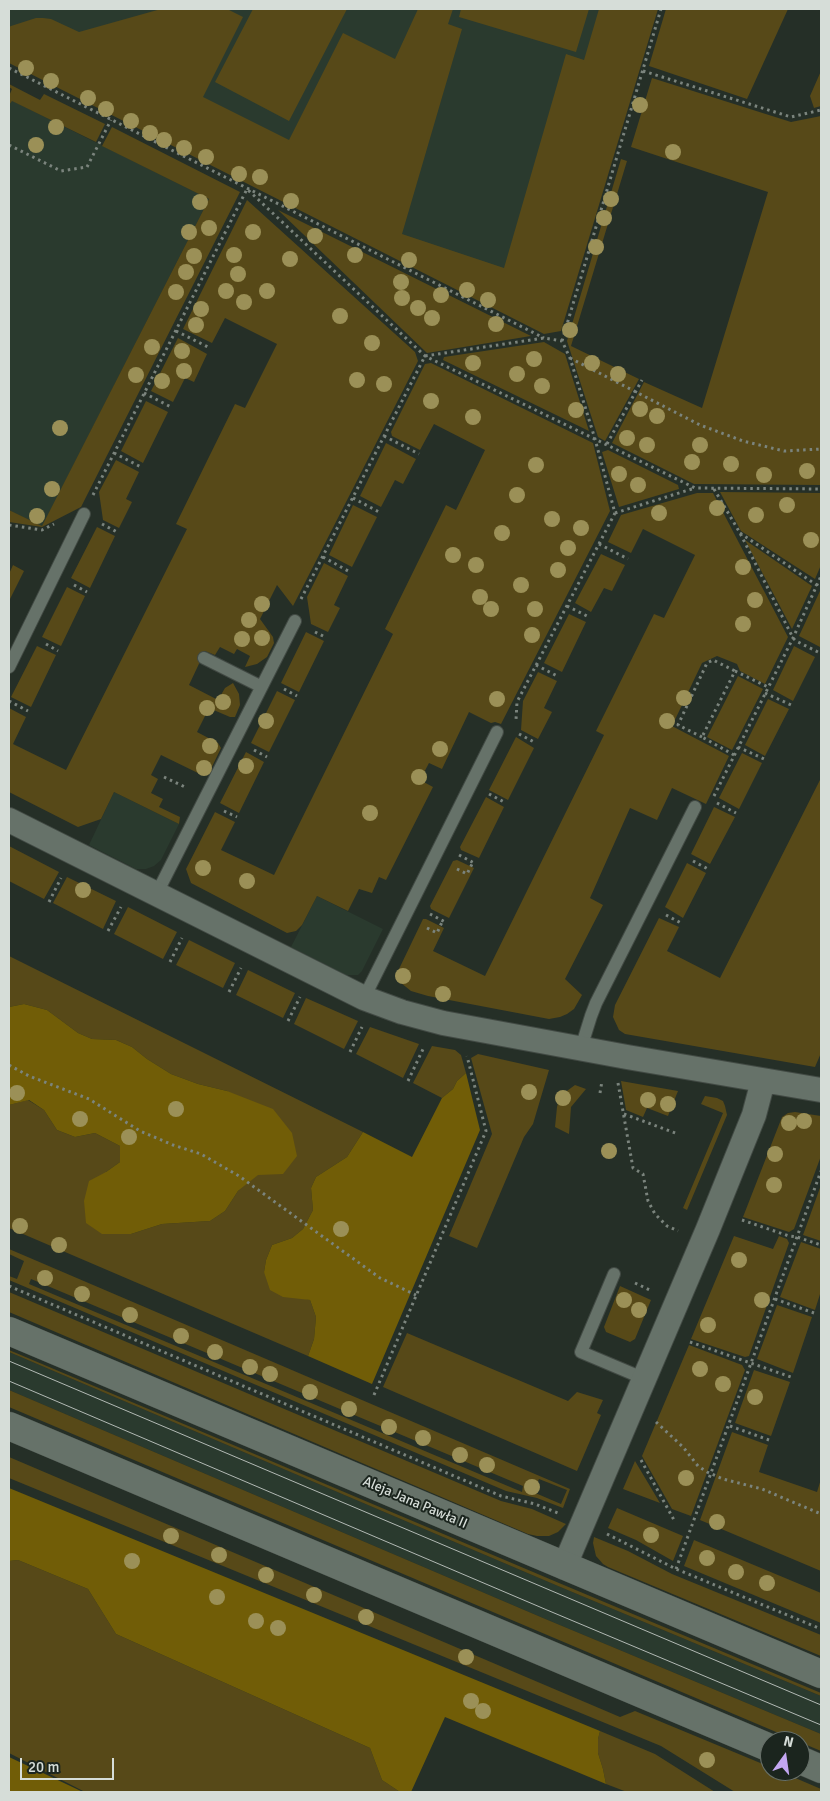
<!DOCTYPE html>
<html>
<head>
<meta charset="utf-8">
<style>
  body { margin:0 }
  #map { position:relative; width:830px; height:1801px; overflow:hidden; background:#252f27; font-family:Signika,sans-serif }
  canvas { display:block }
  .frame { position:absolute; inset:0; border:10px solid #d6ddd8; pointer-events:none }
  .north { position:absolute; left:760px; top:1731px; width:50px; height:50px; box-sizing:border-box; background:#1b251e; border:1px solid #666f68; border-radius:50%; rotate:14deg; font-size:14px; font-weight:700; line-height:20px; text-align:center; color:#d6ddd8 }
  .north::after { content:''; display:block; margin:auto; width:18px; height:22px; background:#c3a7f2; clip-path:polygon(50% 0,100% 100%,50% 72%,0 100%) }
  .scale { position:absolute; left:20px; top:1758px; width:94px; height:22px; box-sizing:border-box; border:2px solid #d6ddd8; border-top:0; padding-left:6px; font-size:15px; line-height:18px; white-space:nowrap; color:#d6ddd8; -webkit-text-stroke:4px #1b251e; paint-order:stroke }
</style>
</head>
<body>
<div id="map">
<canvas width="830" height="1801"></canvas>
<div class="frame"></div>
<div class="north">N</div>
<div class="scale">20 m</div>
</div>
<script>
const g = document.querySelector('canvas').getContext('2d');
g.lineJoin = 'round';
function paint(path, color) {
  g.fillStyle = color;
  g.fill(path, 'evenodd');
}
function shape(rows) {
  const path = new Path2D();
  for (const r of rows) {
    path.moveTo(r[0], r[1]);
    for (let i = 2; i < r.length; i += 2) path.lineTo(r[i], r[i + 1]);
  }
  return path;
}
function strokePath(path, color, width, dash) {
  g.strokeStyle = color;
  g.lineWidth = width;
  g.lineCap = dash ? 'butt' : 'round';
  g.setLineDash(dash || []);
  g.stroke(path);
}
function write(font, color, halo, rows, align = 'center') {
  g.font = font + ' Signika,sans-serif';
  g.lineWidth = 4;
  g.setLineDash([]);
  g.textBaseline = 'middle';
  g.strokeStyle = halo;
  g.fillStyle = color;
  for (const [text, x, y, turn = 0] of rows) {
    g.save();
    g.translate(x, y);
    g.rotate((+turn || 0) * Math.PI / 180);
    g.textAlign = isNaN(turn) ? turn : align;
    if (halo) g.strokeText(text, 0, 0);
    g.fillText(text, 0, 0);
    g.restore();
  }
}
const built = shape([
  [9,9,649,9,554,326,9,55],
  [11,100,209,199,42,527,9,510,9,106],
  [114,792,179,824,161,860,154,866,146,869,136,869,89,845],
  [317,896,383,929,362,971,358,975,346,975,291,947],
  [9,1352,558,1586,821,1696,821,1734,543,1618,9,1390]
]);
const green = shape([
  [161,9,227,9,243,17,203,97,289,140,343,33,395,59,418,9,453,9,448,24,462,29,402,234,504,268,566,54,584,60,599,9,658,9,561,331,544,334,9,63,9,27,11,26,36,18,43,18,51,19,79,32],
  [253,9,347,9,289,121,215,82],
  [461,9,589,9,576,52,459,17],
  [666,9,788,9,747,99,649,66],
  [821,71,821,106,814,108,810,96],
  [652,78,791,122,821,116,821,485,694,484,612,443,644,382,702,408,768,192,631,147],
  [9,84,40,100,44,94,105,124,96,142,12,101,9,105,9,96,12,89,9,87],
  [112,127,240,192,81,507,42,527,9,522,9,510,42,526,209,199,102,146],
  [621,159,627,161,571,346,639,379,605,441,598,437,567,341],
  [247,200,415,352,418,361,293,606,277,585,260,619,273,637,274,643,267,657,257,664,245,667,250,656,237,649,234,654,220,647,215,655,205,651,189,685,218,700,225,688,233,683,239,694,240,705,235,717,230,717,209,708,197,732,218,743,221,748,208,775,202,775,161,755,151,775,158,779,151,793,163,799,159,807,180,817,179,824,114,792,101,819,78,827,9,792,9,708,26,717,13,744,66,770,187,529,176,524,235,404,245,408,277,344,225,318,212,343,183,329],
  [278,210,531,336,427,353],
  [178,338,207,354,194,382,185,378,173,402,151,391],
  [544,342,565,354,589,431,443,360,444,357],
  [431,363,593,443,610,511,501,724,495,722,491,723,469,712,442,769,429,763,420,780,433,787,386,880,379,877,372,893,359,889,348,911,317,896,302,925,296,931,287,933,191,883,186,869,215,812,235,822,221,850,274,875,393,634,385,629,446,505,456,510,485,450,434,424,420,450,392,436,391,432,425,364],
  [146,401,168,412,143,463,121,451],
  [386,443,416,459,403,484,395,480,381,507,360,496],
  [608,450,678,485,679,489,619,507,602,452],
  [116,460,139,472,126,499,132,502,119,528,103,520,99,492],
  [720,492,821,493,821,565,815,579,741,531],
  [697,493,713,493,788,637,765,684,740,671,737,664,717,656,702,663,672,726,729,756,706,804,672,788,657,820,630,808,590,898,603,905,565,979,582,995,574,1009,567,1014,560,1017,549,1019,428,996,411,991,401,983,399,969,423,919,426,919,444,928,433,951,485,976,604,735,596,731,654,614,664,618,695,555,643,529,631,553,608,542,621,515],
  [353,505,377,517,352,567,329,555],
  [97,527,115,536,90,588,71,578],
  [745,540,812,586,792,629],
  [601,554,625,565,612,591,604,588,591,612,575,603],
  [324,563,348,576,334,605,340,608,328,632,311,624,307,597],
  [13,565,24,571,9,601,9,574],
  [67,587,85,596,61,646,42,637],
  [820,591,821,592,820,647,799,636],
  [569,614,586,622,562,672,544,663],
  [306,632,324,641,299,692,281,683],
  [37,646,56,655,31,707,11,697],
  [794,646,815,657,793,701,773,690],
  [538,672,557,681,544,708,552,712,538,739,521,730,523,701],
  [738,676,763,689,732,750,707,737],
  [277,691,295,700,269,752,251,743],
  [768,699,789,709,765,756,745,745],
  [516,737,534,748,508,800,489,790],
  [246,752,264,762,239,813,220,803],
  [742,753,762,763,739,809,719,798],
  [821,778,821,1053,815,1067,625,1034,619,1030,613,1017,615,1005,659,918,679,927,667,951,720,978],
  [486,797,504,807,479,858,461,850,460,847],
  [714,807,735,817,710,864,691,854],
  [9,846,59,872,44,899,9,881],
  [457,860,474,868,449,918,431,909,430,906,453,861],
  [687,863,706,873,683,918,665,907],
  [67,877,116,901,103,929,53,903],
  [128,907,177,932,163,959,114,934],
  [189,940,235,963,223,988,176,965],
  [9,956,363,1132,347,1157,316,1177,311,1188,313,1210,303,1229,292,1238,272,1245,266,1260,264,1272,297,1297,310,1300,316,1317,314,1339,308,1356,9,1228,9,1105,28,1100,44,1110,57,1130,75,1137,95,1133,120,1146,120,1162,106,1172,131,1234,162,1224,210,1221,225,1211,238,1191,258,1174,283,1174,227,1091,198,1084,171,1074,147,1059,132,1047,116,1040,92,1039,78,1033,47,1010,24,1004,9,1007],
  [248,970,295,993,283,1018,236,995],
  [306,998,358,1021,344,1049,294,1024],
  [370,1027,419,1044,403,1078,356,1054],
  [432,1046,455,1050,461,1055,466,1073,457,1081,453,1089,442,1098,413,1083],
  [478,1054,549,1070,533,1124,524,1137,477,1248,449,1236,492,1134,471,1058],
  [621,1081,678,1091,668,1116,647,1108,643,1117,626,1110],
  [575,1085,586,1089,571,1107,569,1134,555,1127,557,1107,560,1096],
  [705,1096,717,1098,723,1101,725,1106,727,1115,687,1210,683,1208,723,1113,701,1104],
  [795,1112,821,1116,821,1156,794,1229,789,1232,743,1217,782,1117,788,1113],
  [821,1185,821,1241,803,1235],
  [734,1236,773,1249,779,1236,787,1239,789,1243,749,1356,745,1357,691,1339],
  [801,1242,821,1249,821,1291,815,1310,780,1297],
  [9,1249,570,1489,563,1508,537,1498,506,1491,9,1280,9,1276,17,1279,24,1261,9,1254],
  [31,1279,523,1486,522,1492,29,1284],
  [539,1479,567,1490,561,1504,533,1492],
  [620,1286,651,1300,635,1339,630,1342,606,1332,604,1327],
  [9,1292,501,1501,532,1509,566,1524,558,1532,549,1536,537,1536,528,1534,9,1312],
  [777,1305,812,1317,793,1373,757,1359],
  [407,1333,568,1401,577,1392,603,1400,597,1413,601,1415,577,1471,383,1387],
  [689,1345,742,1365,745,1370,691,1516,672,1509,642,1456],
  [9,1350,559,1583,821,1693,821,1696,558,1586,9,1352],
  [754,1370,790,1382,771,1436,735,1423],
  [9,1390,543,1618,821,1734,821,1751,9,1407],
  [732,1432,768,1445,759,1472,817,1492,821,1479,821,1571,700,1520],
  [9,1457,620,1717,635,1711,770,1767,770,1771,779,1771,821,1789,821,1792,735,1792,661,1746,9,1478],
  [635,1461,660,1503,623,1489],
  [617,1508,683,1536,673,1561,636,1540,608,1528],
  [594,1537,628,1551,672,1574,821,1635,821,1656,608,1567,603,1564,596,1556,593,1543],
  [694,1540,821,1593,821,1623,684,1566],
  [18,1560,88,1589,116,1634,370,1748,382,1780,400,1792,85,1792,9,1753,9,1561],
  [600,1731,655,1754,715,1792,627,1792,606,1784,603,1769,598,1753,598,1739]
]);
const forest = shape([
  [24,1004,47,1010,78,1033,92,1039,116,1040,132,1047,147,1059,171,1074,198,1084,227,1091,273,1109,292,1133,297,1156,283,1174,258,1175,238,1191,225,1211,210,1221,162,1224,131,1234,102,1234,86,1223,84,1201,89,1181,106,1172,120,1162,120,1146,95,1133,75,1137,57,1130,44,1110,29,1100,9,1105,9,1007],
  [466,1073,480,1130,372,1384,308,1356,314,1339,316,1317,310,1300,283,1297,270,1290,264,1272,266,1260,272,1245,292,1238,303,1229,313,1210,311,1188,316,1177,347,1157,363,1132,412,1157,442,1098,453,1089,457,1081],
  [9,1488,600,1731,598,1739,598,1753,603,1769,606,1784,445,1717,411,1792,400,1792,382,1780,370,1748,116,1634,88,1589,18,1560,9,1561],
  [9,1757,83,1792,9,1792]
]);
const path = shape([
  [9,68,544,338],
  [643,71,791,117,821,110],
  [9,145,61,171,87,167,111,120],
  [176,331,210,348],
  [562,341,661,9],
  [570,358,700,425,743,441,784,451,821,449],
  [144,393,171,407],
  [384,436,419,454],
  [607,444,642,380],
  [114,453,141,467],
  [714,489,740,533,793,638,796,641,818,652],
  [93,495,247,189,425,356,695,488,821,489],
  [353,498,379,512],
  [615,513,695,488],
  [102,524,117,532],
  [9,525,42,530,54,524],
  [740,533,821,588],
  [599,544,628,559],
  [323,557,350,572],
  [74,585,87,592],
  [301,599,425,356,544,338,562,341,570,358,595,439,615,513,517,702,516,720],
  [567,606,589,617],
  [315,632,325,637],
  [46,644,58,651],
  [536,665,559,677],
  [284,689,297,696],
  [765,693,791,705],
  [9,701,28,711],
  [519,734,536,743],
  [702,737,678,725,707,663,713,660,735,671],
  [738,747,764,759],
  [254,750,267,757],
  [734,755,702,737,735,671,768,687],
  [164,777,187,788],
  [489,794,506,803],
  [714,796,793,638,821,576],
  [717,803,736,813],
  [224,811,237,817],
  [459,855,476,864],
  [693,861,708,869],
  [457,869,467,874,473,862],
  [49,902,61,878],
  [430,914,447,923],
  [666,915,681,923],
  [427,928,437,933,443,920],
  [108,931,121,907],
  [170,962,182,938],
  [229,992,241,968],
  [288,1021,300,997],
  [350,1052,362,1027],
  [9,1065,29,1076,89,1099,140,1131,173,1145,201,1154,239,1176,380,1278,416,1295],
  [408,1081,424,1047],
  [618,1083,633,1168,643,1174,648,1201,655,1214,667,1226,678,1231],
  [600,1093,602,1081],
  [624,1114,678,1134],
  [742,1220,789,1236,797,1237,821,1245],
  [635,1283,652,1291],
  [9,1286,501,1496,535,1504,558,1513],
  [775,1299,814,1313],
  [690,1342,791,1377],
  [374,1395,486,1131,467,1056],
  [656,1422,683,1447,698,1466,707,1472,723,1479,762,1489,821,1514],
  [730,1426,769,1440],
  [641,1460,674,1520],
  [607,1534,676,1569,821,1629],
  [676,1569,821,1171]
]);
const service = shape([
  [204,658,260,686],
  [9,667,84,514],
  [156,895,295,621],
  [364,998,497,732],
  [581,1048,591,1016,596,1003,695,807],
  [614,1274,581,1352,645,1379]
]);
const minor = shape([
  [9,820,364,998,402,1012,443,1023,627,1057,821,1090],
  [564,1567,708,1229,754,1115,763,1081]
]);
const secondary = shape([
  [9,1331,821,1674],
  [9,1426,770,1748],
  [800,1760,821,1769]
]);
const tram = shape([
  [9,1361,821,1705],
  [9,1381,547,1610,821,1725]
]);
const trees = [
  [26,68],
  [51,81],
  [88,98],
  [640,105],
  [106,109],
  [131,121],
  [56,127],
  [150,133],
  [164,140],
  [36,145],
  [184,148],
  [673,152],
  [206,157],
  [239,174],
  [260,177],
  [611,199],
  [291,201],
  [200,202],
  [604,218],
  [209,228],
  [189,232],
  [253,232],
  [315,236],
  [596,247],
  [234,255],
  [355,255],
  [194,256],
  [290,259],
  [409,260],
  [186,272],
  [238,274],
  [401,282],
  [467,290],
  [226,291],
  [267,291],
  [176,292],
  [441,295],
  [402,298],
  [488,300],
  [244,302],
  [418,308],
  [201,309],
  [340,316],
  [432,318],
  [496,324],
  [196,325],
  [570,330],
  [372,343],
  [152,347],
  [182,351],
  [534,359],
  [473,363],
  [592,363],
  [184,371],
  [517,374],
  [618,374],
  [136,375],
  [357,380],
  [162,381],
  [384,384],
  [542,386],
  [431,401],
  [640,409],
  [576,410],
  [657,416],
  [473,417],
  [60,428],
  [627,438],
  [647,445],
  [700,445],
  [692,462],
  [731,464],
  [536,465],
  [807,471],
  [619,474],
  [764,475],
  [638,485],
  [52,489],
  [517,495],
  [787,505],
  [717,508],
  [659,513],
  [756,515],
  [37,516],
  [552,519],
  [581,528],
  [502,533],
  [811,540],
  [568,548],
  [453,555],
  [476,565],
  [743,567],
  [558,570],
  [521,585],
  [480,597],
  [755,600],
  [262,604],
  [491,609],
  [535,609],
  [249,620],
  [743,624],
  [532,635],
  [262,638],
  [242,639],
  [684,698],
  [497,699],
  [223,702],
  [207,708],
  [266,721],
  [667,721],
  [210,746],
  [440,749],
  [246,766],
  [204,768],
  [419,777],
  [370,813],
  [203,868],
  [247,881],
  [83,890],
  [403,976],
  [443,994],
  [529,1092],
  [17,1093],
  [563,1098],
  [648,1100],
  [668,1104],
  [176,1109],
  [80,1119],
  [804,1121],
  [789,1123],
  [129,1137],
  [609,1151],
  [775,1154],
  [774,1185],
  [20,1226],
  [341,1229],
  [59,1245],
  [739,1260],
  [45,1278],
  [82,1294],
  [624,1300],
  [762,1300],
  [639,1310],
  [130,1315],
  [708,1325],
  [181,1336],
  [215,1352],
  [250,1367],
  [700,1369],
  [270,1374],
  [723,1384],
  [310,1392],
  [755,1397],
  [349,1409],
  [389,1427],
  [423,1438],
  [460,1455],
  [487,1465],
  [686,1478],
  [532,1487],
  [717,1522],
  [651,1535],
  [171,1536],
  [219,1555],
  [707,1558],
  [132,1561],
  [736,1572],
  [266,1575],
  [767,1583],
  [314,1595],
  [217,1597],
  [366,1617],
  [256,1621],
  [278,1628],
  [466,1657],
  [471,1701],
  [483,1711],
  [707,1760]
];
const streetNames = [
  ["Aleja Jana Pawła II",415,1503,23]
];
paint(built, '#2a3a2e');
paint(green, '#574918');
paint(forest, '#715d07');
strokePath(service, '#424a44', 14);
strokePath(minor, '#424a44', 26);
strokePath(secondary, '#424a44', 29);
strokePath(path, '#7b847d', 3, [2.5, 4]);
strokePath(service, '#667269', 12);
strokePath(minor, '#667269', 24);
strokePath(secondary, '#667269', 28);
strokePath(tram, '#b2b9b4', 1);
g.fillStyle = '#9b9057';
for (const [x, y] of trees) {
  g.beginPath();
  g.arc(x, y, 8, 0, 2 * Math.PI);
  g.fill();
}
write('14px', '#d6ddd8', '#1b251e', streetNames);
</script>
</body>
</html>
